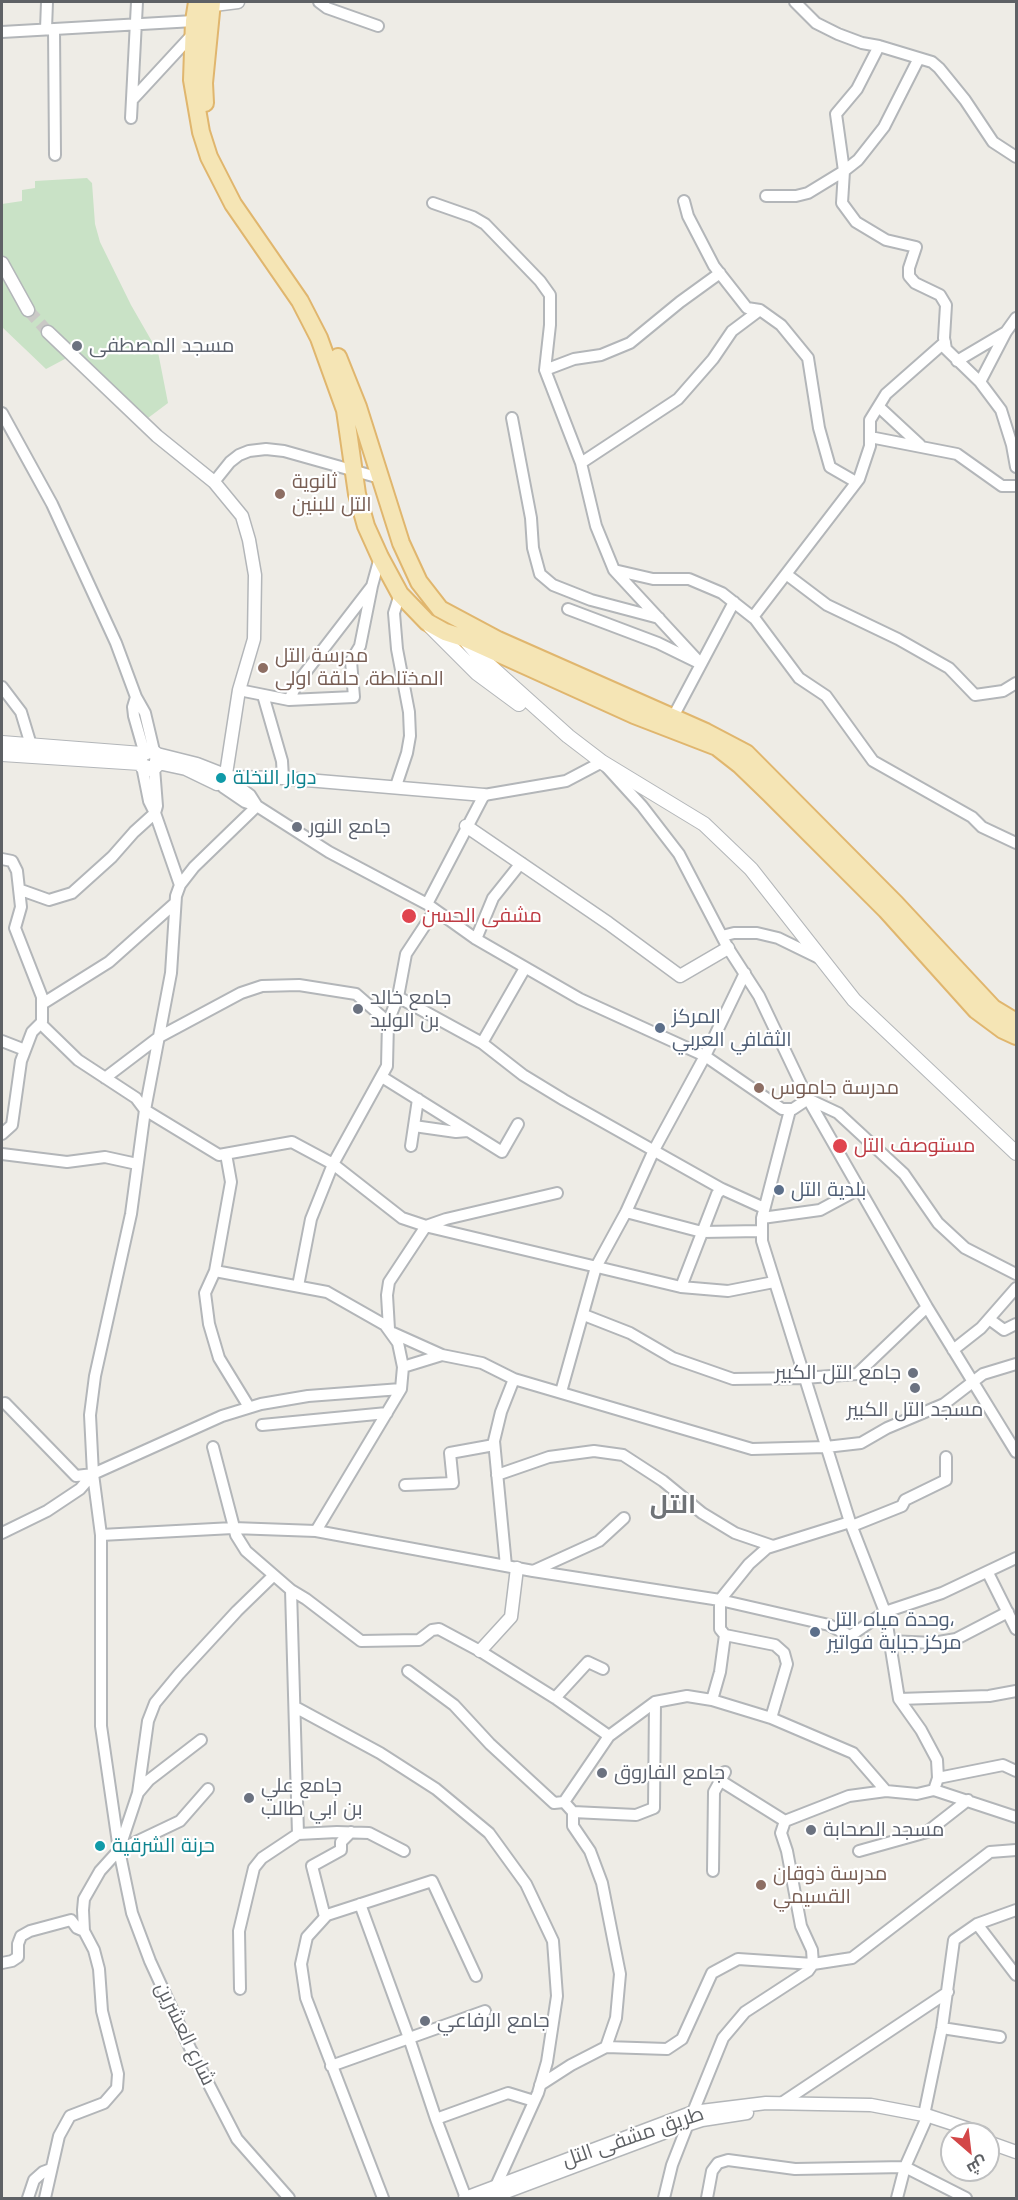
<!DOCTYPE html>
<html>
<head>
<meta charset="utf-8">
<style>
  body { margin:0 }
  #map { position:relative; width:1018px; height:2200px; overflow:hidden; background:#eeece6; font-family:Inter,Cairo,sans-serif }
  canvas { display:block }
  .frame { position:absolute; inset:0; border:3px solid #5e6165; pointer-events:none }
  .north { position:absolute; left:940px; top:2122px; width:60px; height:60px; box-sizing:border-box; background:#fff; border:2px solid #bfc0c1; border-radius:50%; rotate:152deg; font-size:16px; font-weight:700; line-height:24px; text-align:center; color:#5e6165 }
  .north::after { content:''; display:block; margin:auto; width:21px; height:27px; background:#d34748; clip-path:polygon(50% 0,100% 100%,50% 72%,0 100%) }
</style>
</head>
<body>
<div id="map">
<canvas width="1018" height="2200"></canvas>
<div class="frame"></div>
<div class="north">ش</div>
</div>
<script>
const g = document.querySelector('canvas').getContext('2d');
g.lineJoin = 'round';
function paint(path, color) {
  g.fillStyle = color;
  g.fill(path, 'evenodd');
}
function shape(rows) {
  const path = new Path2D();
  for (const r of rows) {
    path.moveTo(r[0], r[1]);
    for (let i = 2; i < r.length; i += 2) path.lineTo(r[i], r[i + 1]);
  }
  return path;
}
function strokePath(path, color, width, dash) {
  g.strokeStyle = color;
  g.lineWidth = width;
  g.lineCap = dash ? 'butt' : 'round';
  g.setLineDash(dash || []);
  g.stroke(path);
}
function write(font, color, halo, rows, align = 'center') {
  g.font = font + ' Inter,Cairo,sans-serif';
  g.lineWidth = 4.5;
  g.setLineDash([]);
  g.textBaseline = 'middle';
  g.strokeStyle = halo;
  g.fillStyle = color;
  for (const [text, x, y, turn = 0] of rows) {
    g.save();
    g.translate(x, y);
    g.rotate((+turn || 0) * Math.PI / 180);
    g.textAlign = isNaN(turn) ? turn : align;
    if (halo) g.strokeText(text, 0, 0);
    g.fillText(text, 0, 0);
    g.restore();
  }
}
const green = shape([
  [87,178,92,183,95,224,100,242,131,305,158,352,168,403,148,418,78,352,46,369,2,327,2,204,22,201,22,190,35,188,35,181]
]);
const tertiaryTunnel = shape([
  [28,310,48,332]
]);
const minor = shape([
  [319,2,327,8,378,26],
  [795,2,816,23,838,34,862,43,879,46,932,62,939,68,965,100,993,142,1016,157],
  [46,29,47,2],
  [54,29,55,155],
  [2,32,194,21],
  [879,46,857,89,836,114,844,171,842,203,856,222,886,240,916,247,909,268,909,276,915,283,940,295,946,305,944,338,946,349,980,382,1001,410,1012,445,1016,467],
  [132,100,193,34],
  [131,118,137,2],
  [766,196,796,196,808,193,844,171,858,160,884,127,919,58],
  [684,201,688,216,714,266,747,308,760,310,781,325,808,358,819,428,830,467,856,482],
  [433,203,473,217,485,224,540,281,550,295,550,325,545,370,581,463,596,526,614,570,653,579,689,579,722,593,755,619,799,678,826,696,873,761,972,817,982,827,1016,843],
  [957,361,1006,332],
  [545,370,574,359,601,355,630,343,680,302,720,273],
  [980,382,1006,332,1016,318],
  [879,407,920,445],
  [2,413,52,504,116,643,136,697,145,713,154,751],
  [512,418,531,518,533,548,540,574,553,585,591,600,659,618],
  [870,437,957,454,1002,486,1016,486],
  [581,463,678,399,713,359,732,331,760,310],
  [214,482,230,462,239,455,249,451,266,449,284,451,380,478],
  [786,574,827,605,898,639,949,668,975,695,1003,691,1016,683],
  [568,609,658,643,701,664,614,570],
  [753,617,859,479,870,446,870,420,886,394,945,342],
  [2,687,21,712,31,745],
  [239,690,289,700,354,697,351,661,360,646,372,586],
  [263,695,282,761,283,778],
  [136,697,133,707,134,716,144,751],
  [289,700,298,682,372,586,380,557],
  [673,717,734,602],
  [142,766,149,801,155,813,180,885],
  [229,779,250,795,257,806],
  [396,786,407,753,410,736,409,712,397,649,394,613,400,594],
  [223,787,245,802,257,806,329,852,427,904,476,939,580,999,705,1056,782,1109,793,1109,808,1099,838,1113,904,1174,938,1223,965,1248,1016,1274],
  [2,859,12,861,17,871,21,907,15,928,42,997,42,1022,32,1032,21,1061,12,1125,2,1134],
  [21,890,49,900,72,893,112,857,134,832,155,813,157,806,154,768],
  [427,904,484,795,566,781,602,762,642,806,679,854,728,948,759,996,808,1099,927,1307,1016,1452],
  [722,936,734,933,757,933,778,938,819,958],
  [476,939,493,898,521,863],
  [398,997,482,1043,523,1075,564,1100,722,1189,764,1208],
  [42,1004,109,962,174,904],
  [41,1024,78,1060,136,1098,145,1110,219,1155,292,1142,333,1164,402,1218,429,1227,681,1287,728,1291,774,1282],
  [2,1041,25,1050],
  [482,1043,525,968],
  [382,1077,502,1152,518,1124],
  [105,1078,159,1037,241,993,262,986,299,985,356,994,388,1022],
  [790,1110,762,1218,762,1241,850,1522,885,1612,899,1699,921,1730,937,1760,938,1778,934,1790],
  [414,1126,456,1132,468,1131],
  [411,1146,418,1099],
  [2,1154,67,1162,105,1157,137,1164],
  [626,1212,702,1232,760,1231],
  [762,1218,820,1210,859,1189],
  [215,1271,231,1182,226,1154],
  [298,1286,311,1219,333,1164,387,1066,388,1022,398,997,406,954,435,910],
  [681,1287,717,1194,722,1189],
  [584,1315,630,1333,673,1358,733,1379,804,1378,857,1374,927,1307],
  [989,1319,1004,1330,1016,1324],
  [389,1329,387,1295,389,1282,426,1226,446,1219,557,1193],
  [393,1333,442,1355],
  [953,1350,981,1328,1016,1288],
  [403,1367,442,1355,482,1363,514,1379,752,1449,826,1447,861,1443,887,1428,944,1404,983,1374,1016,1364],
  [561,1392,596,1267,626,1212,654,1150,705,1056,745,973],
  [5,1403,76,1476,93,1474,222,1416,261,1404,308,1396,401,1389],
  [249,1407,219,1358,209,1324,205,1293,215,1271,327,1292,385,1325,398,1343,403,1367,401,1389,316,1531],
  [262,1425,387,1413],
  [213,1447,236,1535,246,1551,291,1590,306,1599,361,1641,419,1640,432,1630,439,1629,480,1651,555,1698,609,1736],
  [497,1475,549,1457,594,1451,623,1455,663,1481,702,1513,735,1533,773,1546],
  [405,1485,453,1483,450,1453,494,1445],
  [852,1526,902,1506,905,1500,946,1480,946,1457],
  [2,1533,47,1511,80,1489,93,1474],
  [101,1535,233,1528,316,1531,533,1571,720,1600,829,1625,850,1636,885,1612,942,1593,1016,1558],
  [506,1566,494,1441,501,1412,514,1379],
  [533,1571,599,1541,624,1518],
  [988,1573,1016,1629],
  [273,1576,237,1611,179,1674,155,1703,148,1721,138,1793,119,1850,132,1913,150,1961,190,2048,237,2139,289,2198],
  [291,1590,298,1834],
  [725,1635,775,1645,784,1653,787,1664,771,1718],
  [889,1641,933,1643,956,1639,1008,1612],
  [408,1671,454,1705,490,1744,554,1803,564,1802],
  [555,1698,588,1662,603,1669],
  [899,1699,989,1696,1016,1691],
  [712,1700,720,1672,725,1635,720,1629,720,1600,749,1564,767,1548,850,1522],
  [655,1702,654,1808,636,1815,573,1812,564,1802,609,1736,655,1702,687,1696,712,1700,771,1718,853,1753,886,1791],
  [295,1707,380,1753,436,1789,489,1833,526,1884,553,1941,557,1996,547,2062,538,2093,496,2186],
  [938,1778,1003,1765,1016,1771],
  [721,1781,785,1821],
  [138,1793,149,1780,201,1740],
  [573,1812,573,1826,590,1851,602,1883,620,1974,616,2018,606,2047],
  [119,1850,180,1821,208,1789],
  [859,1851,927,1832,968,1800],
  [713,1871,714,1792,725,1772],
  [360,1904,409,2038,436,2119,466,2198],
  [325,1917,312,1866,341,1850,341,1842,351,1832],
  [977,1924,1016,1975],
  [2,1963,12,1961,18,1957,18,1944,21,1936,30,1931,71,1920,77,1928,84,1931],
  [240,1989,239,1931,254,1868,262,1858,298,1834,337,1832,369,1833,404,1851],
  [942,2028,1000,2037],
  [331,2066,485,2011],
  [540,2085,571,2065,606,2047,667,2049,682,2039,712,1973,738,1959,813,1964,852,1958,990,1852,1016,1850],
  [783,2102,948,1992],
  [693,2112,723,2038,745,2012,808,1971,813,1964,812,1950,801,1926,787,1851,781,1833,785,1821,849,1796,886,1791,917,1794,934,1790,1016,1817],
  [924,2115,942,2028,954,1940,977,1924,1016,1910],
  [436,2119,508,2093,534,2101],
  [28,2198,34,2180,43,2172,51,2169],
  [45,2198,59,2136,70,2116,104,2103,117,2088,118,2074,102,2011,99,1969,94,1950,84,1931,83,1910,84,1899,100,1871,119,1850,101,1726,101,1535,93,1474,90,1415,95,1376,131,1214,145,1110,171,973,176,896,180,885,194,867,257,806],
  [383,2198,306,1998,301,1964,307,1937,327,1915,432,1881,476,1976],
  [664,2198,672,2165,688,2124],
  [707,2198,712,2171,718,2163,728,2160,795,2169,905,2167,966,2198],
  [897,2198,905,2167,925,2122]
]);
const tertiary = shape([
  [206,6,238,2],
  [2,263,28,310],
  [48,332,157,436,214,482,242,516,249,540,255,575,254,639,239,690,226,774],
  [157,754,197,764,220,773],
  [158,763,186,769,217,784],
  [229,777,283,778,484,795],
  [466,826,608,923,680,976,728,948],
  [480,1651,511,1617,517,1568],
  [988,2142,1016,2152],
  [465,2198,693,2112,766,2103,871,2105,929,2116,984,2134],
  [490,2198,674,2129,702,2120,747,2113]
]);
const secondary = shape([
  [430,626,477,673,519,704],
  [464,638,480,657,568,736,602,762,704,824,751,869,854,1000,1016,1153],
  [2,743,142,754,151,750,158,756,156,766,151,769,142,766,139,760,142,754],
  [2,754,140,763]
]);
const primary = shape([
  [197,2,194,21,192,80,201,132,209,157,233,204,300,301,319,338,345,410,357,494,366,526,380,557,400,594,427,622,445,632,464,638,634,715,717,747,740,765,770,794,886,910,976,1010,1003,1030,1016,1036],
  [205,103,204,83,212,2],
  [338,357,358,407,401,543,419,582,440,609,498,640,706,732,746,753,896,904,993,1008,1016,1022]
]);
const markers = [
  [77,346,6,"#6b7280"],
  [280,494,6,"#8d6e63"],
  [263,668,6,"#8d6e63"],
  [221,778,6,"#0f9aa8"],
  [297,827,6,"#6b7280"],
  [409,916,8,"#e0444e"],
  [358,1009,6,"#6b7280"],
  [660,1028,6,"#5c6f8a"],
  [759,1088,6,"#8d6e63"],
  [840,1146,8,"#e0444e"],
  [779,1190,6,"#5c6f8a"],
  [913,1373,6,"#6b7280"],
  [915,1388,6,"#6b7280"],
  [815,1632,6,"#5c6f8a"],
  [602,1773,6,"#6b7280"],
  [249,1798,6,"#6b7280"],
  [811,1830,6,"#6b7280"],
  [100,1846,6,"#0f9aa8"],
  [761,1885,6,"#8d6e63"],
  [425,2021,6,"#6b7280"]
];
const worshipNames = [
  ["مسجد المصطفى",89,346],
  ["جامع النور",309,827],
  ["جامع خالد",370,998],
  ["بن الوليد",370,1021],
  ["جامع التل الكبير",901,1373,"right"],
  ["مسجد التل الكبير",915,1410,"center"],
  ["جامع الفاروق",614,1773],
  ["جامع علي",261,1786],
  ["بن ابي طالب",261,1809],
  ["مسجد الصحابة",823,1830],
  ["جامع الرفاعي",437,2021]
];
const educationNames = [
  ["ثانوية",292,482],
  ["التل للبنين",292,505],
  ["مدرسة التل",275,656],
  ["المختلطة، حلقة اولى",275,679],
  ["مدرسة جاموس",771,1088],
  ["مدرسة ذوقان",773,1874],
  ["القسيمي",773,1897]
];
const cultureNames = [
  ["دوار النخلة",233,778],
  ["حرنة الشرقية",112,1846]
];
const healthNames = [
  ["مشفى الحسن",422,916],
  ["مستوصف التل",854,1146]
];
const serviceNames = [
  ["المركز",672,1017],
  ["الثقافي العربي",672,1040],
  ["بلدية التل",791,1190],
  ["وحدة مياه التل،",827,1620],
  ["مركز جباية فواتير",827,1643]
];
const streetNames = [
  ["شارع العشرين",185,2034,64],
  ["طريق مشفى التل",633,2137,-19]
];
const districtNames = [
  ["التل",673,1505]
];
paint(green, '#c9e2c6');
strokePath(tertiaryTunnel, '#cac9c6', 12, [12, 6]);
strokePath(minor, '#b3b6b9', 14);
strokePath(tertiary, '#b3b6b9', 15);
strokePath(secondary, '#b3b6b9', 16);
strokePath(primary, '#e0b66e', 20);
strokePath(minor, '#fff', 10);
strokePath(tertiary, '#fff', 12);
strokePath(secondary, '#fff', 14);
strokePath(primary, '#f5e5b5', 16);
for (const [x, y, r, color] of markers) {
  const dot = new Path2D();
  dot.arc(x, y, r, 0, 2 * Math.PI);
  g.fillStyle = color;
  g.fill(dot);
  strokePath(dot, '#fff', 2);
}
write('20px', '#5b616d', '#fff', worshipNames, 'left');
write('20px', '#785e54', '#fff', educationNames, 'left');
write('20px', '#0d838f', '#fff', cultureNames, 'left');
write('20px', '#be3a42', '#fff', healthNames, 'left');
write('20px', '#4e5e75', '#fff', serviceNames, 'left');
write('20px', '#5e6165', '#fff', streetNames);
write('bold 26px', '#6f7377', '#fff', districtNames);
</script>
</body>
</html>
